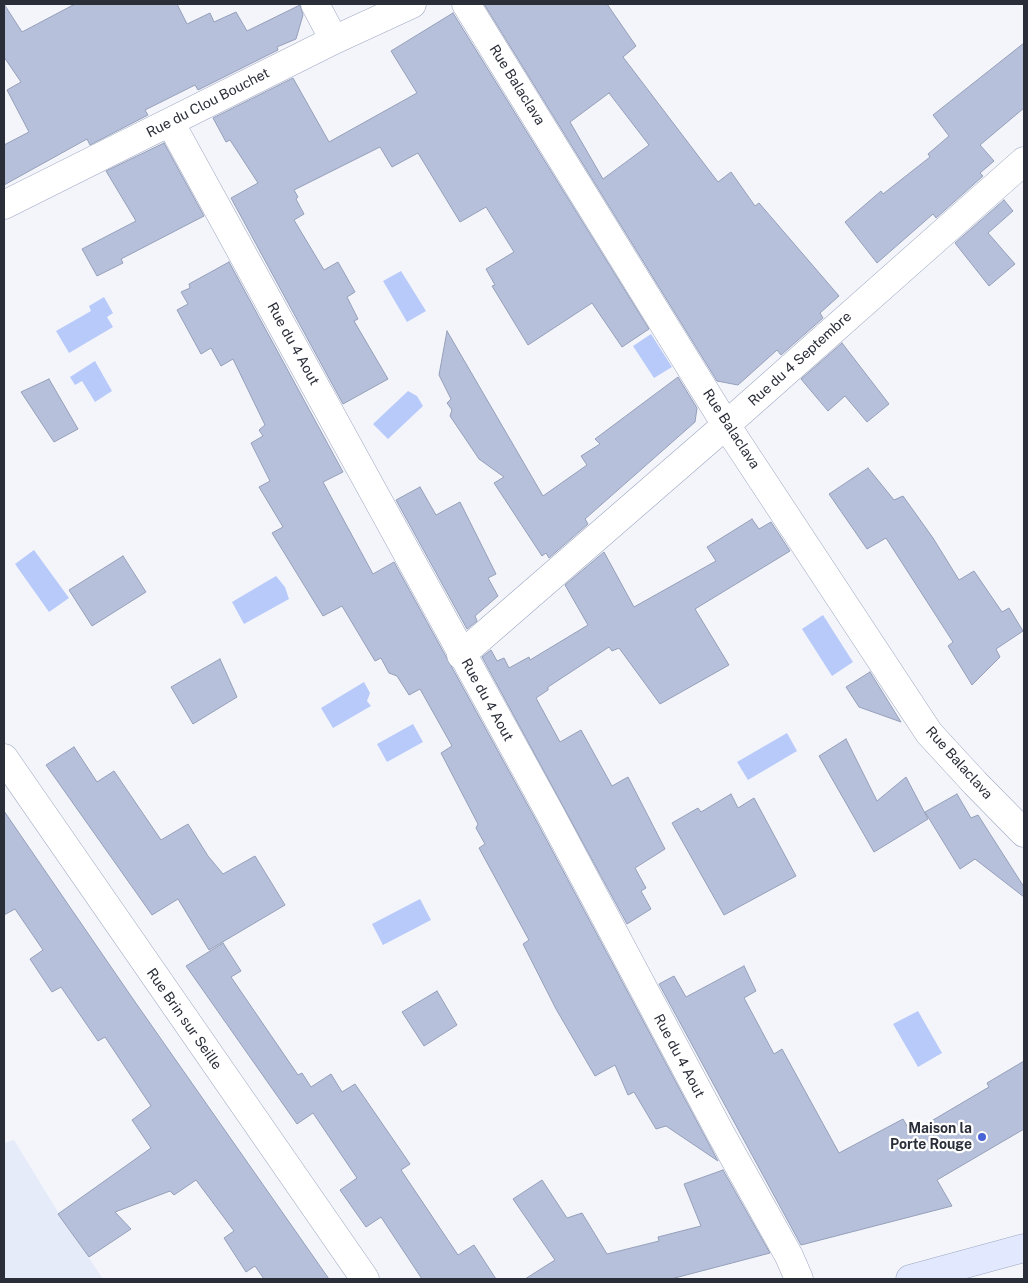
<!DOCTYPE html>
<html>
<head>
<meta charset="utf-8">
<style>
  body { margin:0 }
  #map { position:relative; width:1028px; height:1283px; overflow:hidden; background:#f3f5fb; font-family:"Public Sans",sans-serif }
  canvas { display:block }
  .frame { position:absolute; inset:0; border:5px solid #2a2e39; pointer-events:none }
</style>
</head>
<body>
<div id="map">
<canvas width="1028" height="1283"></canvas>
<div class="frame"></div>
</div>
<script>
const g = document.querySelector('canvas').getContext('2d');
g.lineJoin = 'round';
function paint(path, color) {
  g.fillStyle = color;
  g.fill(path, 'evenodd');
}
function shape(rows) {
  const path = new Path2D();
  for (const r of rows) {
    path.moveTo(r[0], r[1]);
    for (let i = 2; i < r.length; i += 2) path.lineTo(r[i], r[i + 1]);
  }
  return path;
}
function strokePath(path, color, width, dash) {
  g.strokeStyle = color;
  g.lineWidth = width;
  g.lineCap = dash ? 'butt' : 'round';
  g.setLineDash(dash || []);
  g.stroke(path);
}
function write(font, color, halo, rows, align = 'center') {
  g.font = font + ' "Public Sans",sans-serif';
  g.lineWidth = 4.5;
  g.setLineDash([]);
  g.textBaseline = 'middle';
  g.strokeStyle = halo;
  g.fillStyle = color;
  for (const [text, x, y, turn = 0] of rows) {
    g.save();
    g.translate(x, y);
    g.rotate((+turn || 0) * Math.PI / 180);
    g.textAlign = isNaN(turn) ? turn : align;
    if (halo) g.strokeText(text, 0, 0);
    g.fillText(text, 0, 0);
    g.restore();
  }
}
const built = shape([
  [14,1140,58,1212,103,1279,4,1279,4,1143]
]);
const water = shape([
  [401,271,426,311,407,322,383,281],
  [104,297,113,313,107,317,113,327,69,353,56,331,91,311,89,306],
  [651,334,672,367,654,378,633,346],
  [95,361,112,391,95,402,82,381,75,385,70,377],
  [408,391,417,396,423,406,388,439,373,424],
  [34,550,69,598,49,612,15,564],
  [276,576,285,587,289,599,244,624,232,602],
  [823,615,853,662,832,676,802,629],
  [364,682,370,693,367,701,371,706,333,728,321,708],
  [413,724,423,742,387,762,377,744],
  [787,733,797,751,748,780,737,762],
  [420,899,431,920,383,945,372,924],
  [918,1011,942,1053,918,1067,893,1024]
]);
const building = shape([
  [4,4,22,32,75,4,177,4,187,24,210,13,214,22,236,12,247,31,300,5,303,15,296,39,277,47,278,50,198,90,195,85,145,110,148,115,90,145,87,139,4,185,4,145,29,132,7,90,21,82,4,57,4,4],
  [484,4,607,4,636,46,623,57,718,182,731,172,755,206,759,203,839,296,820,313,823,318,781,355,777,350,738,385,717,381,484,4],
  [609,93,649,145,603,179,570,122,609,93],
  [453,13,649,329,622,347,592,303,528,345,492,286,495,285,486,269,514,252,486,207,460,222,418,153,392,167,380,147,294,190,298,197,296,199,304,214,294,220,324,270,338,262,355,292,347,297,358,319,354,321,388,379,343,404,231,198,258,183,230,140,226,142,213,118,293,78,329,142,417,93,391,51,453,13],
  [1024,43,1024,108,980,145,994,161,980,173,983,176,936,218,933,214,877,263,845,222,881,191,883,194,930,157,928,154,949,136,933,115,1024,43],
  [164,143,204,216,121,259,123,263,97,276,82,249,136,221,106,171,164,143],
  [1004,200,1013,211,988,233,1015,264,989,286,955,243,1004,200],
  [229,262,343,472,323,482,373,574,394,562,537,822,718,1161,666,1126,656,1129,634,1092,628,1095,615,1065,595,1076,556,1009,523,944,529,940,479,848,485,844,476,828,478,824,441,753,452,746,420,689,409,695,397,676,389,673,381,658,375,661,342,606,323,616,272,533,283,527,259,487,270,481,251,443,263,436,259,430,265,425,233,359,221,366,211,348,201,354,177,310,188,304,181,292,190,288,189,284,229,262],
  [447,331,543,496,587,465,581,456,600,444,595,439,678,377,697,408,695,422,585,519,588,524,549,558,546,553,542,556,494,483,504,477,479,459,450,416,452,410,447,403,451,399,439,375,447,331],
  [842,343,889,404,867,422,845,396,828,411,801,379,842,343],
  [49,379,78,429,54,442,21,392,49,379],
  [868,468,894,500,903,496,933,538,959,580,974,571,1002,612,1009,608,1023,631,996,649,1000,657,972,685,948,646,953,642,886,538,867,549,829,494,868,468],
  [420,487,436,515,460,502,496,574,488,578,498,596,475,616,477,621,467,629,396,500,420,487],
  [752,519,759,529,771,522,790,551,695,609,729,665,660,704,619,648,612,651,609,647,548,687,548,690,536,698,560,742,581,730,612,786,628,777,665,849,635,868,646,888,641,891,651,909,627,924,482,657,491,650,497,661,504,658,509,668,529,657,530,660,588,625,565,585,604,552,634,607,716,561,707,547,752,519],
  [123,556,146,592,92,626,69,590,123,556],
  [220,659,237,697,193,724,171,687,220,659],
  [870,672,901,722,859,707,846,687,870,672],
  [846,739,877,801,906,777,928,819,874,852,819,756,846,739],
  [74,747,97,782,114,771,161,840,188,824,208,856,223,874,255,856,285,905,209,950,178,899,152,915,46,765,74,747],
  [731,794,738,808,754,798,796,876,724,915,672,823,698,808,701,812,731,794],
  [957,794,971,818,978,815,1024,887,1024,897,975,859,960,869,925,812,957,794],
  [4,811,133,999,329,1279,264,1279,255,1266,246,1272,224,1238,234,1231,196,1180,174,1195,170,1191,115,1212,131,1229,89,1257,58,1214,151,1148,132,1120,151,1106,105,1037,98,1041,61,987,52,992,30,959,43,950,15,909,4,915,4,811],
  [223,943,241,971,231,977,298,1075,302,1073,311,1087,331,1074,342,1092,355,1084,410,1164,401,1170,458,1255,474,1245,496,1279,422,1279,381,1217,366,1227,340,1190,357,1178,313,1113,297,1124,186,966,223,943],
  [744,966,756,991,744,998,774,1054,782,1049,839,1153,903,1119,911,1133,989,1087,987,1083,1024,1061,1024,1129,937,1180,952,1206,801,1245,659,984,674,976,686,997,744,966],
  [437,991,457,1025,424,1046,402,1012,437,991],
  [723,1170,770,1253,671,1279,525,1279,555,1260,513,1199,542,1180,567,1218,582,1213,607,1254,659,1241,658,1237,701,1226,684,1184,723,1170]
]);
const street = shape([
  [315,4,334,40],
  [466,4,726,425,929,733,975,783,1024,833],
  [170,122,551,815,722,1136,789,1256,799,1279],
  [4,205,334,40,412,4],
  [461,655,726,425,1024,161],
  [4,758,365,1279]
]);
const secondary = shape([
  [910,1279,1024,1248]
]);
const markers = [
  [982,1137,5,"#4763d6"]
];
const streetNames = [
  ["Rue Balaclava",517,85,58],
  ["Rue du Clou Bouchet",208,103,-27],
  ["Rue du 4 Aout",293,344,61],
  ["Rue du 4 Septembre",800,359,-42],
  ["Rue Balaclava",731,429,57],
  ["Rue du 4 Aout",487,700,61],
  ["Rue Balaclava",959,763,48],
  ["Rue Brin sur Seille",184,1019,55],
  ["Rue du 4 Aout",679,1056,62]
];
const poiNames = [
  ["Maison la",972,1129],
  ["Porte Rouge",972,1145]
];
paint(built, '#e6ebf9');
paint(water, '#b8cafa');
paint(building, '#b6c0db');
strokePath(building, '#959fb9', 1);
strokePath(street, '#9da7c1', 29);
strokePath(secondary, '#9da7c1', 29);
strokePath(street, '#fff', 28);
strokePath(secondary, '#e2e9fe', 28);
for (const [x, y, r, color] of markers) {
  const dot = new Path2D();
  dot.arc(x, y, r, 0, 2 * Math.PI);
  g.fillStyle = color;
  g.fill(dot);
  strokePath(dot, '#fff', 2);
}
write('14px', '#2a2e39', '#fff', streetNames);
write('bold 14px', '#2a2e39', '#fff', poiNames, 'right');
</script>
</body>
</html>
